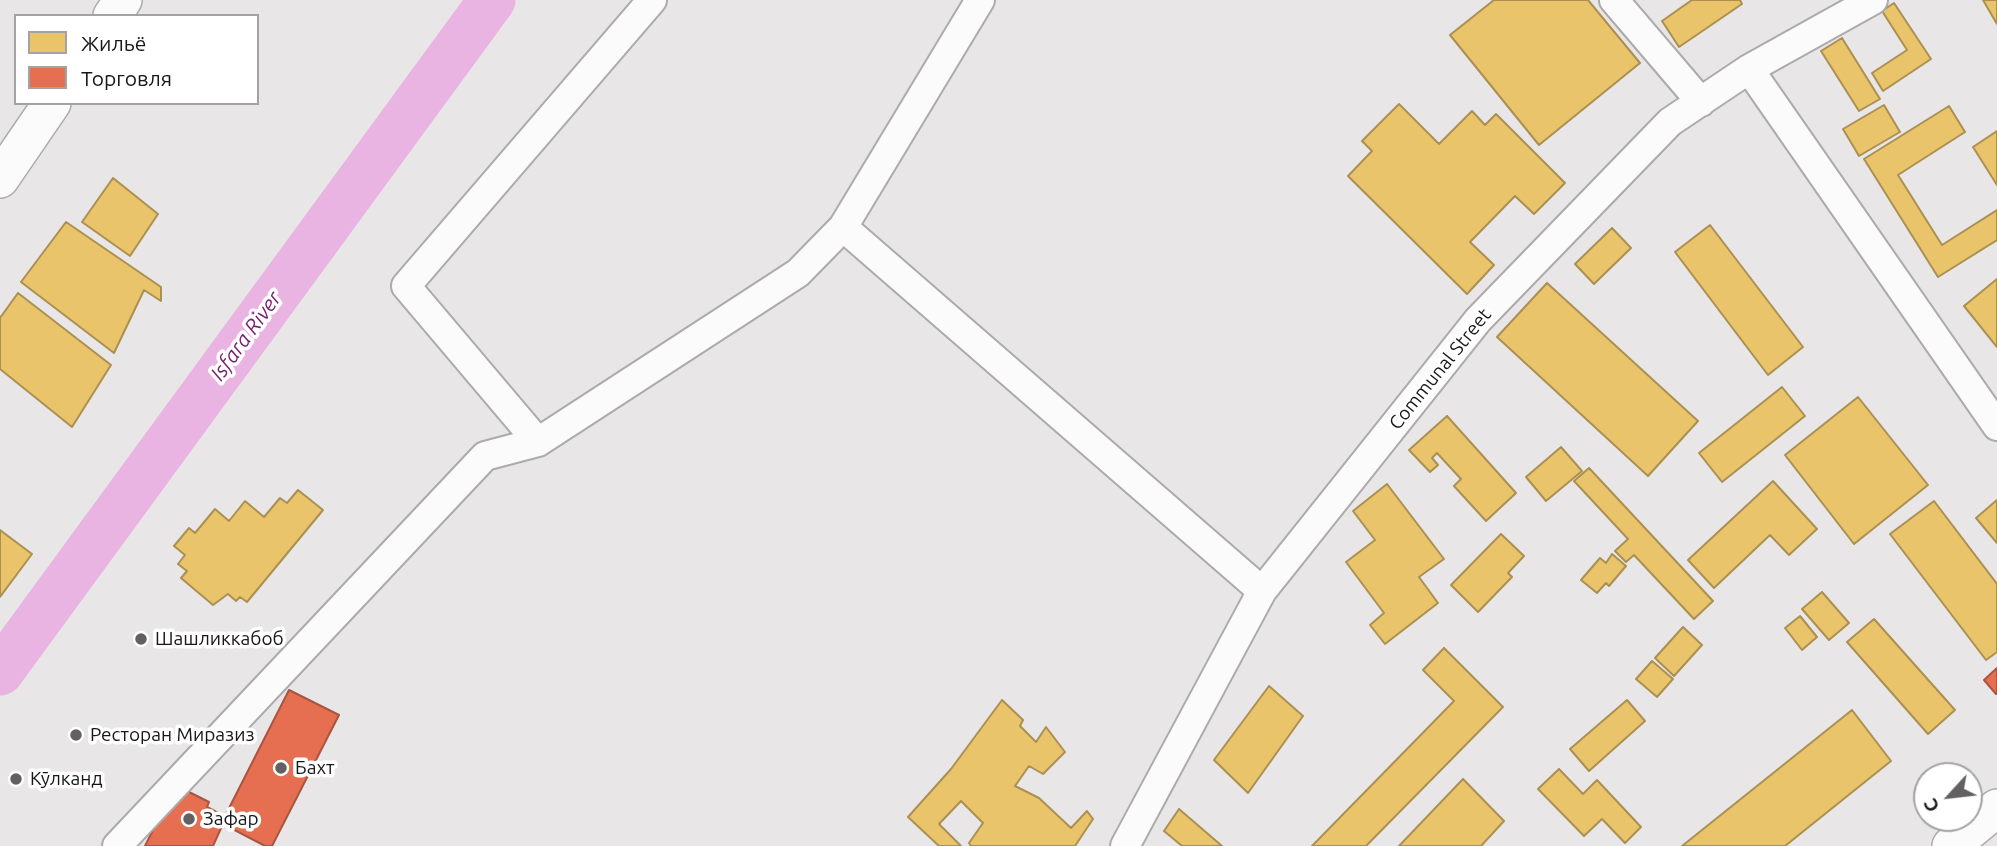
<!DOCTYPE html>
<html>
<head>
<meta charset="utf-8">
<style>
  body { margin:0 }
  #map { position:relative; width:1997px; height:846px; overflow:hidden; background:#e9e6e8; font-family:Ubuntu,sans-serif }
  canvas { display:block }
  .legend { position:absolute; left:14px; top:14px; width:245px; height:91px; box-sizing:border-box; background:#fff; border:2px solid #a3a3a3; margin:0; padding:9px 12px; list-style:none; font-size:21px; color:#191819 }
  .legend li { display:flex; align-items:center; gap:14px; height:35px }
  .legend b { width:35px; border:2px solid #a3a3a3 }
  .north { position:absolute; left:1913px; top:762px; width:70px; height:70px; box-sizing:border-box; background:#fff; border:2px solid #a3a3a3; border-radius:50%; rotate:243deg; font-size:19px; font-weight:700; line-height:28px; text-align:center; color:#191819 }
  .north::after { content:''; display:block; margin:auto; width:24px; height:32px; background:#626061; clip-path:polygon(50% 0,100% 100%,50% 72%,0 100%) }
</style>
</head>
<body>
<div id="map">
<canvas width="1997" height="846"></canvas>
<ul class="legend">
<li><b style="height:19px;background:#e9c46a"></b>Жильё</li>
<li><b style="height:19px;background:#e76f51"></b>Торговля</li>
</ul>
<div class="north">С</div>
</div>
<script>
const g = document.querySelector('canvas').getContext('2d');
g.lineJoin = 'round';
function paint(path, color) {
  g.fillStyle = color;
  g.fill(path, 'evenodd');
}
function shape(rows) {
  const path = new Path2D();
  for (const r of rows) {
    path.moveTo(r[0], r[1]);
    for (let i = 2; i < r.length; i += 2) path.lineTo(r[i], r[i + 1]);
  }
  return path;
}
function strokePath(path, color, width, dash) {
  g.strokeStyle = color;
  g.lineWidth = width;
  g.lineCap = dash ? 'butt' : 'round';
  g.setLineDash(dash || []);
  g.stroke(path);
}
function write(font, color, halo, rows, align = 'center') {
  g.font = font + ' Ubuntu,sans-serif';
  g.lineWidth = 7;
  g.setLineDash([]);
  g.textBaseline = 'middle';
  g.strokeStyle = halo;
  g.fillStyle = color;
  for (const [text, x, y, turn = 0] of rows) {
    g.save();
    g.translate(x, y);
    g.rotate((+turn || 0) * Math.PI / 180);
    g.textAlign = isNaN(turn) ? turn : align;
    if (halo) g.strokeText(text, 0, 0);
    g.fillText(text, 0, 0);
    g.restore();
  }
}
const homes = shape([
  [1494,0,1588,0,1640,63,1539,145,1450,35,1494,0],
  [1692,0,1740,0,1742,4,1679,47,1662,21,1692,0],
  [1983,0,1997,0,1997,24,1983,0],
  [1894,3,1931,59,1883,91,1872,73,1907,50,1882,11,1894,3],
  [1842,38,1880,99,1859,111,1821,51,1842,38],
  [1399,104,1439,144,1472,111,1485,125,1496,114,1565,183,1534,214,1515,196,1470,242,1494,265,1467,294,1348,176,1372,151,1362,141,1399,104],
  [1884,105,1900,132,1859,156,1843,129,1884,105],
  [1949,106,1965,132,1898,175,1942,245,1997,210,1997,240,1938,277,1864,159,1949,106],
  [1997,131,1997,185,1973,147,1997,131],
  [113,178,158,214,130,256,82,222,113,178],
  [66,222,161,287,161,301,144,290,114,353,21,282,66,222],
  [1710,225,1803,347,1768,375,1675,252,1710,225],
  [1612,228,1631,248,1594,284,1575,264,1612,228],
  [1997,279,1997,347,1964,306,1997,279],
  [1547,283,1698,421,1648,476,1497,337,1547,283],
  [18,293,111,365,72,427,0,369,0,318,18,293],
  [1782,387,1805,416,1722,482,1699,453,1782,387],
  [1858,397,1928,485,1854,544,1785,455,1858,397],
  [1447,416,1516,493,1486,521,1454,486,1461,479,1437,453,1432,458,1438,465,1430,472,1409,450,1447,416],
  [1561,447,1582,471,1546,501,1526,477,1561,447],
  [1589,468,1713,601,1694,619,1634,555,1626,562,1615,551,1628,539,1574,481,1589,468],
  [1773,481,1817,529,1789,555,1770,535,1714,588,1688,560,1773,481],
  [1387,484,1444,559,1419,577,1438,603,1385,644,1370,625,1384,613,1346,562,1375,540,1353,511,1387,484],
  [298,490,323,510,247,602,240,597,236,601,228,594,213,605,181,578,187,571,178,564,185,555,174,546,189,528,195,533,215,509,229,521,245,501,264,517,280,498,287,503,298,490],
  [1997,500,1997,543,1976,518,1997,500],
  [1934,501,1997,584,1997,652,1986,660,1890,534,1934,501],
  [0,530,32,554,0,597,0,530],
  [1501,534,1524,556,1508,573,1512,577,1478,612,1451,585,1501,534],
  [1612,554,1626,566,1609,586,1606,583,1597,593,1581,580,1600,558,1606,563,1612,554],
  [1822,592,1849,623,1829,640,1802,609,1822,592],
  [1800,616,1817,637,1802,650,1785,628,1800,616],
  [1874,619,1955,710,1928,734,1847,642,1874,619],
  [1683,627,1702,645,1674,676,1655,658,1683,627],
  [1444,648,1503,707,1366,846,1312,846,1454,701,1423,670,1444,648],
  [1652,661,1673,679,1657,697,1636,679,1652,661],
  [1269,686,1303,716,1248,793,1214,760,1269,686],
  [1002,700,1023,720,1020,726,1036,742,1046,727,1065,752,1043,774,1029,766,1015,786,1039,798,1071,828,1087,811,1093,819,1075,846,971,846,969,843,983,823,961,801,939,824,961,846,939,846,908,817,951,769,1002,700],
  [1627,700,1645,721,1589,771,1570,749,1627,700],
  [1852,710,1891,761,1785,846,1682,846,1852,710],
  [1559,769,1583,794,1597,780,1641,827,1625,843,1602,819,1584,836,1538,789,1559,769],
  [1463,779,1504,821,1481,846,1399,846,1463,779],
  [1179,809,1222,846,1182,846,1164,831,1179,809]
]);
const shops = shape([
  [1997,668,1997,692,1996,694,1984,680,1997,668],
  [289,690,339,715,272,846,265,846,225,825,227,822,223,820,289,690],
  [175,785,209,802,207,807,222,815,218,824,222,826,213,846,145,846,175,785]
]);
const river = shape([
  [0,672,492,0]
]);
const minor = shape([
  [1614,0,1701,102],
  [1749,69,1997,426],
  [843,227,1262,591],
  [538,442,406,286,652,0],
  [117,846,485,456,538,442,798,273,843,227,980,0],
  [1125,846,1262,591,1478,320,1670,122,1749,69,1873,0]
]);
const major = shape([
  [112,16,123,0],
  [0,179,52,103],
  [1951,846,1997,808]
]);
const markers = [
  [141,639,7,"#626061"],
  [76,735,7,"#626061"],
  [281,768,7,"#626061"],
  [16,779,7,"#626061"],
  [189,819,7,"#626061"]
];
const streetNames = [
  ["Communal Street",1440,369,-51]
];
const poiNames = [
  ["Шашликкабоб",155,639],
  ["Ресторан Миразиз",90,735],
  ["Бахт",295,768],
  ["Кӯлканд",30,779],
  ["Зафар",203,819]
];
const waterNames = [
  ["Isfara River",246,336,-54]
];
paint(homes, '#e9c46a');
strokePath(homes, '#ab9052', 2);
paint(shops, '#e76f51');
strokePath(shops, '#a95540', 2);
strokePath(river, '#eab4e2', 47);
strokePath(minor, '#acaaab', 32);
strokePath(major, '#acaaab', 40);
strokePath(minor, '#fcfbfc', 28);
strokePath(major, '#fcfbfc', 37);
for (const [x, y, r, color] of markers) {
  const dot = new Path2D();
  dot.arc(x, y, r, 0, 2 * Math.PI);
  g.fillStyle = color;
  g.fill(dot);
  strokePath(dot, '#fff', 2.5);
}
write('19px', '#191819', '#fff', streetNames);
write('19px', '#191819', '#fff', poiNames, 'left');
write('italic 21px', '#751e6e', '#fff', waterNames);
</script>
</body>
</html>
